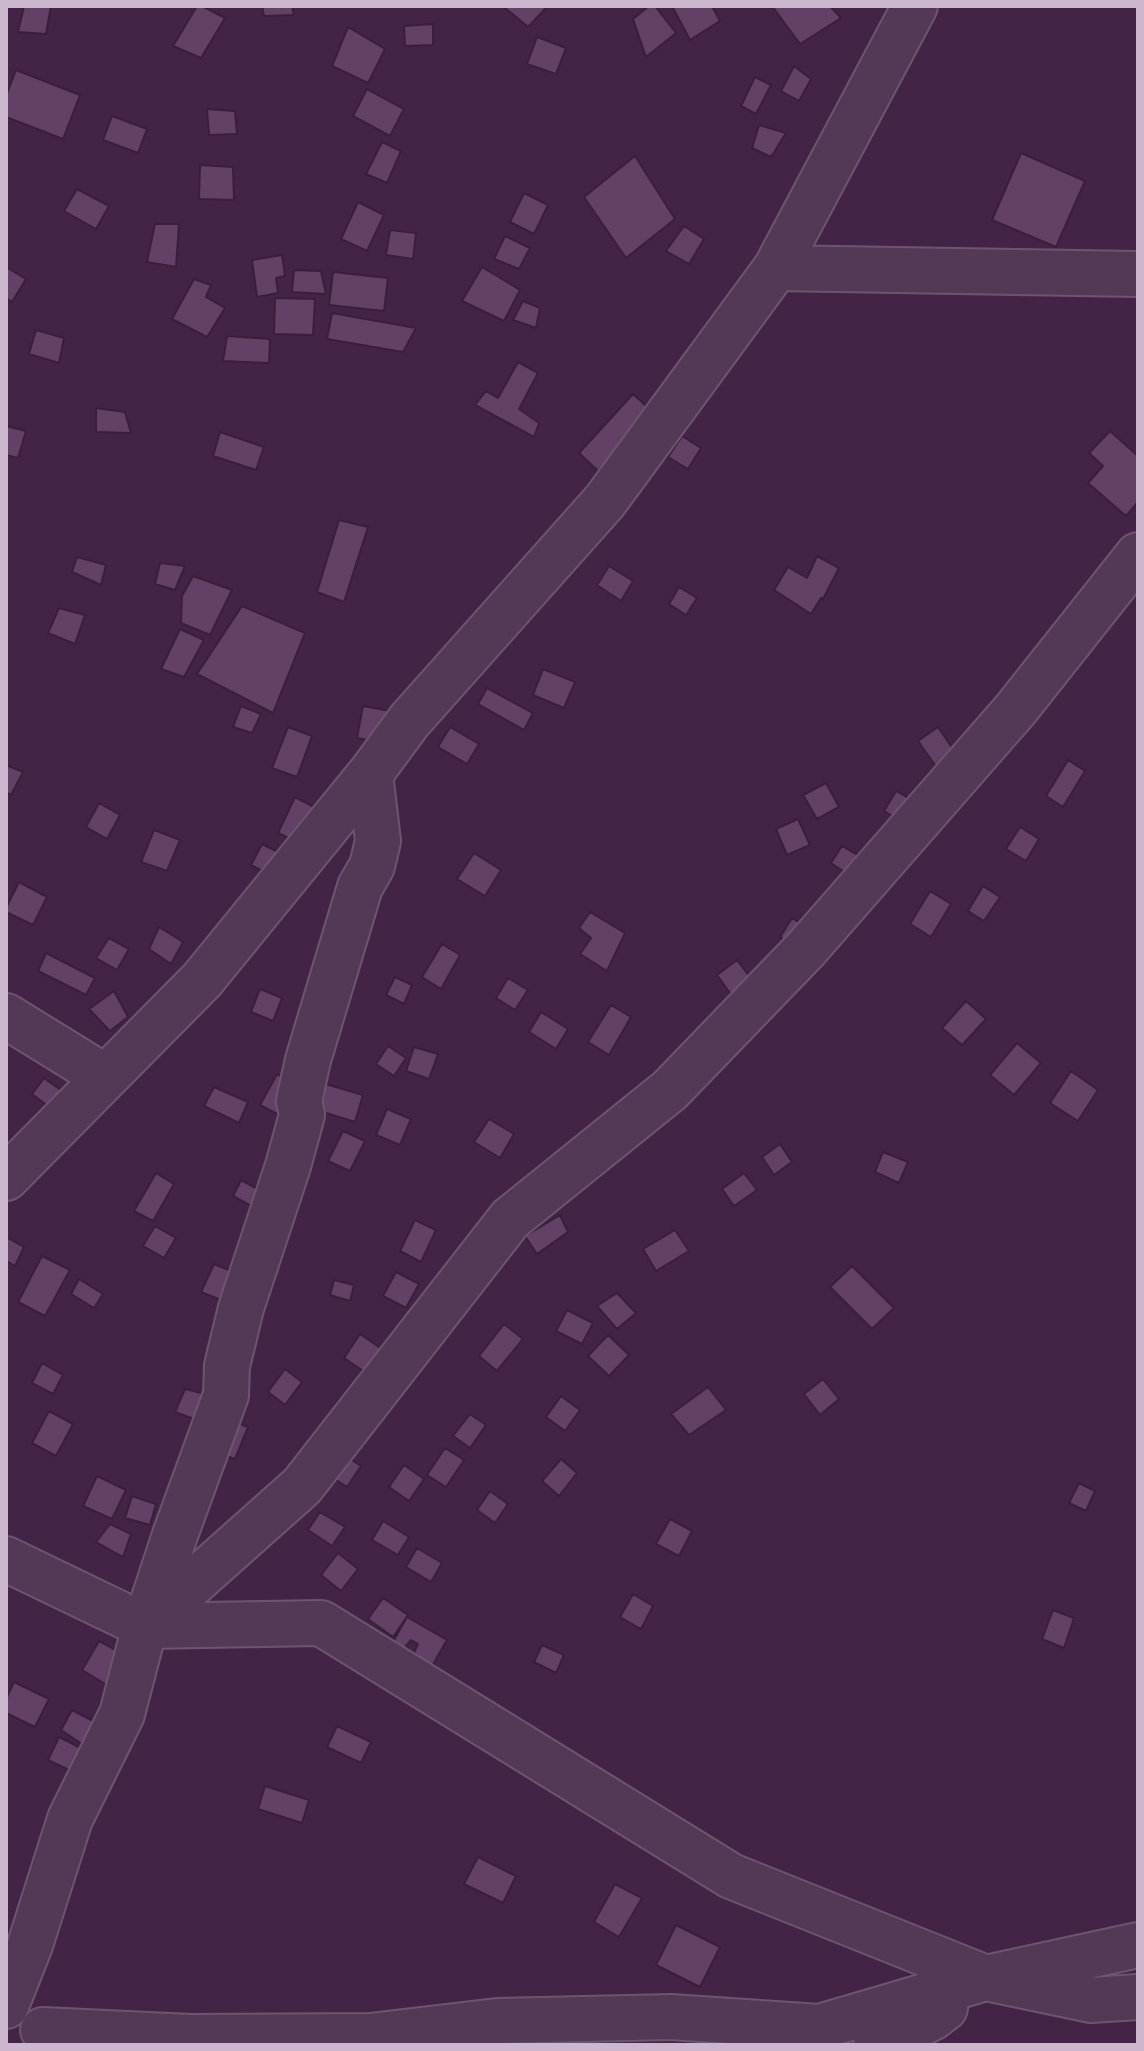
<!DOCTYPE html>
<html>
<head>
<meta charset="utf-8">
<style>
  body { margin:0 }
  #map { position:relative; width:1144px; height:2051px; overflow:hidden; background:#432446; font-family:"Space Grotesk",sans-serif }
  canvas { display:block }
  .frame { position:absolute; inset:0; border:8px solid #cdb7ce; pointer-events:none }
</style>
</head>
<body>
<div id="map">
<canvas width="1144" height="2051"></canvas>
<div class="frame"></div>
</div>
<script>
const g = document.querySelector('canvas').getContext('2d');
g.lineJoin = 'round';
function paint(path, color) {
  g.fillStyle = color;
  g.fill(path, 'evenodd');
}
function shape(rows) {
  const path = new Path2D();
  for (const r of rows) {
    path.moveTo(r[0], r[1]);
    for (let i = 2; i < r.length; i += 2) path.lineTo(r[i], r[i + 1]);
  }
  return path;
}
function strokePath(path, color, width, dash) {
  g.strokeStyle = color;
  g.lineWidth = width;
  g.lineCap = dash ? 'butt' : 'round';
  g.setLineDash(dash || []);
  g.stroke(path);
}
const building = shape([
  [24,6,51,6,46,34,18,32,24,6],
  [197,6,202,6,225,18,201,58,173,46,197,6],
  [262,6,292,6,294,15,264,16,262,6],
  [506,6,548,6,528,27,504,7,506,6],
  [649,6,655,6,676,33,646,57,633,19,649,6],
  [672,6,712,6,720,21,690,40,672,6],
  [772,6,830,6,841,18,800,44,772,6],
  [433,24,433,45,405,46,404,26,433,24],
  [348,27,385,49,368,83,332,66,348,27],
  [537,37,566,48,556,74,527,64,537,37],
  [794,66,811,79,799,101,781,91,794,66],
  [16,70,80,95,63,139,6,117,6,96,16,70],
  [755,77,771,85,756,114,741,106,755,77],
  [367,89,404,109,390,136,353,116,367,89],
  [207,109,235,111,237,134,209,135,207,109],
  [112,116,147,129,138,153,103,140,112,116],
  [759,125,786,133,771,157,752,148,759,125],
  [382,142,401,151,387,183,366,174,382,142],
  [1021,153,1085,181,1056,247,992,220,1021,153],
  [635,156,675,219,626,258,584,197,635,156],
  [200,165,233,167,234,200,199,199,200,165],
  [77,189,109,206,96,229,64,211,77,189],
  [524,193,548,205,534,234,510,222,524,193],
  [358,202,384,215,367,251,341,239,358,202],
  [155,224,179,224,176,267,147,262,155,224],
  [684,226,704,239,689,264,666,251,684,226],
  [390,230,416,233,413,259,386,255,390,230],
  [505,236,530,248,519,269,494,259,505,236],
  [282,255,285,276,276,278,278,293,257,297,252,260,282,255],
  [6,267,26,279,12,302,6,298,6,267],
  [482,267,520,290,504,321,462,301,482,267],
  [294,270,321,271,326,294,292,292,294,270],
  [333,272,388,278,384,311,329,305,333,272],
  [194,279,211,285,206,297,225,308,207,337,172,319,194,279],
  [275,298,315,299,313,335,274,334,275,298],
  [523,301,540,308,536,328,513,320,523,301],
  [332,313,416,328,403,352,327,339,332,313],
  [36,330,64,338,59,363,29,354,36,330],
  [227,336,270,339,269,363,223,361,227,336],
  [518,362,538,373,519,409,539,423,534,437,475,405,486,391,498,398,518,362],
  [633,394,653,412,598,471,579,453,633,394],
  [96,408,125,412,131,433,96,432,96,408],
  [6,426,26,431,18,458,6,455,6,426],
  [1110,431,1138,456,1138,502,1126,516,1088,483,1103,466,1089,453,1110,431],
  [220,432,264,447,256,470,213,456,220,432],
  [682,436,701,448,688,469,668,457,682,436],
  [339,520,368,527,344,602,317,592,339,520],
  [817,556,839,568,823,599,821,598,811,614,774,590,788,567,807,578,817,556],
  [77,557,106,565,101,585,72,572,77,557],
  [160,563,185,566,175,590,155,584,160,563],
  [609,566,633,581,621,601,597,585,609,566],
  [193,576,232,590,210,635,181,623,182,596,193,576],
  [679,587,697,598,686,615,669,604,679,587],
  [242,606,305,633,273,713,197,674,242,606],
  [59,608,85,615,75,644,48,633,59,608],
  [180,629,204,640,184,677,161,669,180,629],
  [543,669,575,682,564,708,533,695,543,669],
  [487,688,533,713,524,730,478,704,487,688],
  [241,706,261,714,252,733,233,727,241,706],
  [363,706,390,711,383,743,357,738,363,706],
  [288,727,312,736,297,777,272,768,288,727],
  [450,727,479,744,467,764,438,747,450,727],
  [938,727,957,755,937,768,918,741,938,727],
  [1068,760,1085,771,1063,807,1046,796,1068,760],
  [6,765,23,772,11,795,6,792,6,765],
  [826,783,839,807,817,819,803,795,826,783],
  [896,791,917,803,904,823,884,811,896,791],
  [295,797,318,809,301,844,278,833,295,797],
  [99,803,120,815,107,839,86,827,99,803],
  [798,819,810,845,787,855,776,829,798,819],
  [1020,827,1039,839,1026,861,1006,849,1020,827],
  [154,830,180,840,167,871,141,862,154,830],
  [262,844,290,858,279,880,251,865,262,844],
  [842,846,861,857,849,875,831,863,842,846],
  [474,853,501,870,485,896,457,879,474,853],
  [19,882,47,897,33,925,6,912,6,908,19,882],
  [983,886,1000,897,984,921,968,911,983,886],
  [930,891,951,904,931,937,910,924,930,891],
  [590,912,625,933,607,971,580,954,591,938,579,928,590,912],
  [792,918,810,929,798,948,780,937,792,918],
  [159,927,183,942,171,964,149,949,159,927],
  [109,938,129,949,117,970,96,958,109,938],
  [442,944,460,955,441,989,422,977,442,944],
  [46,953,95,978,86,995,38,971,46,953],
  [737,960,753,981,732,996,717,975,737,960],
  [395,977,412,985,404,1004,386,995,395,977],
  [508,978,528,990,515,1010,496,998,508,978],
  [260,989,282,998,273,1021,251,1012,260,989],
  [114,991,128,1017,110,1031,89,1009,114,991],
  [966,1001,986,1019,962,1045,942,1028,966,1001],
  [611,1005,631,1017,609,1055,588,1042,611,1005],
  [541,1012,568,1029,556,1049,529,1032,541,1012],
  [1017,1043,1041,1063,1014,1095,990,1075,1017,1043],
  [388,1046,406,1058,394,1076,376,1064,388,1046],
  [414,1047,438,1054,429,1079,406,1071,414,1047],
  [1071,1071,1098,1090,1078,1121,1050,1103,1071,1071],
  [277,1074,296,1084,279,1115,260,1105,277,1074],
  [44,1078,65,1093,53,1110,32,1094,44,1078],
  [322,1083,363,1095,355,1122,313,1109,322,1083],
  [214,1087,248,1102,239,1123,204,1106,214,1087],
  [387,1109,411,1119,400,1145,376,1135,387,1109],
  [489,1119,514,1134,500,1158,474,1142,489,1119],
  [343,1131,365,1141,350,1171,328,1161,343,1131],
  [780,1144,792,1162,774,1175,762,1157,780,1144],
  [883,1152,908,1162,899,1183,875,1172,883,1152],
  [156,1173,174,1184,153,1221,134,1211,156,1173],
  [744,1173,757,1190,734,1206,722,1189,744,1173],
  [241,1180,263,1192,255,1208,233,1196,241,1180],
  [560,1215,568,1232,537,1254,525,1236,560,1215],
  [415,1220,436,1230,421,1262,400,1251,415,1220],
  [155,1226,176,1238,164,1258,143,1246,155,1226],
  [675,1230,689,1251,656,1271,643,1249,675,1230],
  [6,1237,24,1247,15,1266,6,1261,6,1237],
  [42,1256,70,1270,45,1316,18,1302,42,1256],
  [214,1264,239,1274,226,1302,201,1292,214,1264],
  [852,1266,894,1308,872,1329,830,1287,852,1266],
  [396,1272,419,1284,406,1308,383,1296,396,1272],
  [79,1279,103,1294,94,1308,71,1294,79,1279],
  [334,1280,354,1285,350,1301,330,1295,334,1280],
  [617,1293,636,1313,617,1329,597,1306,617,1293],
  [567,1310,593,1323,582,1344,556,1331,567,1310],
  [504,1324,523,1339,497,1371,479,1356,504,1324],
  [360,1334,382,1349,366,1373,344,1358,360,1334],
  [608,1335,629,1355,609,1376,588,1356,608,1335],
  [42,1363,63,1375,53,1394,32,1383,42,1363],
  [285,1369,302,1382,285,1405,268,1392,285,1369],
  [823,1379,839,1399,820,1415,804,1394,823,1379],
  [708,1387,726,1410,689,1435,671,1414,708,1387],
  [185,1389,214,1396,202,1422,175,1412,185,1389],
  [561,1396,580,1410,565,1431,546,1417,561,1396],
  [49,1411,73,1424,56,1456,32,1443,49,1411],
  [470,1414,486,1425,470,1448,453,1436,470,1414],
  [225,1418,248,1427,235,1459,212,1451,225,1418],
  [445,1448,464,1460,446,1487,427,1475,445,1448],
  [340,1452,361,1466,347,1487,325,1473,340,1452],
  [561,1459,577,1473,559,1496,542,1481,561,1459],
  [404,1465,424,1479,409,1501,389,1487,404,1465],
  [97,1476,126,1490,112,1519,83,1506,97,1476],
  [1079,1483,1095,1491,1086,1511,1069,1503,1079,1483],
  [490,1491,508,1504,495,1523,477,1510,490,1491],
  [132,1496,156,1504,150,1525,125,1518,132,1496],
  [320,1512,345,1527,332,1546,308,1530,320,1512],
  [670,1519,692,1531,679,1556,656,1544,670,1519],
  [383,1521,409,1537,398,1555,372,1540,383,1521],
  [110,1524,131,1534,123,1557,96,1542,110,1524],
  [417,1548,442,1563,431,1582,406,1567,417,1548],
  [338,1553,358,1569,341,1591,321,1575,338,1553],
  [633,1594,653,1606,641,1629,620,1617,633,1594],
  [383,1598,408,1615,393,1637,368,1619,383,1598],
  [1053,1610,1074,1618,1064,1648,1042,1639,1053,1610],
  [407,1617,447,1640,428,1673,411,1659,418,1644,411,1640,402,1651,390,1647,407,1617],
  [99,1641,124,1655,107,1685,82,1670,99,1641],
  [542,1645,564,1655,556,1673,534,1662,542,1645],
  [14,1682,49,1699,35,1727,6,1713,6,1699,14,1682],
  [72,1710,97,1723,85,1746,61,1730,72,1710],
  [337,1726,371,1742,361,1763,327,1747,337,1726],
  [59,1737,85,1750,73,1772,48,1760,59,1737],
  [265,1786,309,1800,302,1823,258,1809,265,1786],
  [478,1857,516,1876,503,1903,464,1884,478,1857],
  [615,1884,642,1898,619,1937,594,1922,615,1884],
  [676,1925,720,1947,700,1987,656,1965,676,1925]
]);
const street = shape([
  [776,268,1138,274],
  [6,1016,105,1077],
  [6,1178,202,980,370,774,410,720,605,501,776,268,915,6],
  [6,1559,145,1626,321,1623,731,1876,986,1978,1138,1945],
  [145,1626,302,1486,510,1219,670,1090,807,948,1016,709,1138,555],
  [6,2006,30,1945,70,1819,122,1714,145,1626,175,1535,226,1395,227,1366,241,1308,288,1166,302,1115,299,1101,308,1060,360,887,372,866,378,841,370,774],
  [43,2030,190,2037,370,2036,497,2021,671,2017,819,2027,986,1978,1091,2000,1138,1997],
  [876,2045,932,2018,945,2008]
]);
paint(building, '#634166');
strokePath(building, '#3a1f3c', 2);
strokePath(street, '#6d556f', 48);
strokePath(street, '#533955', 44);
</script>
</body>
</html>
